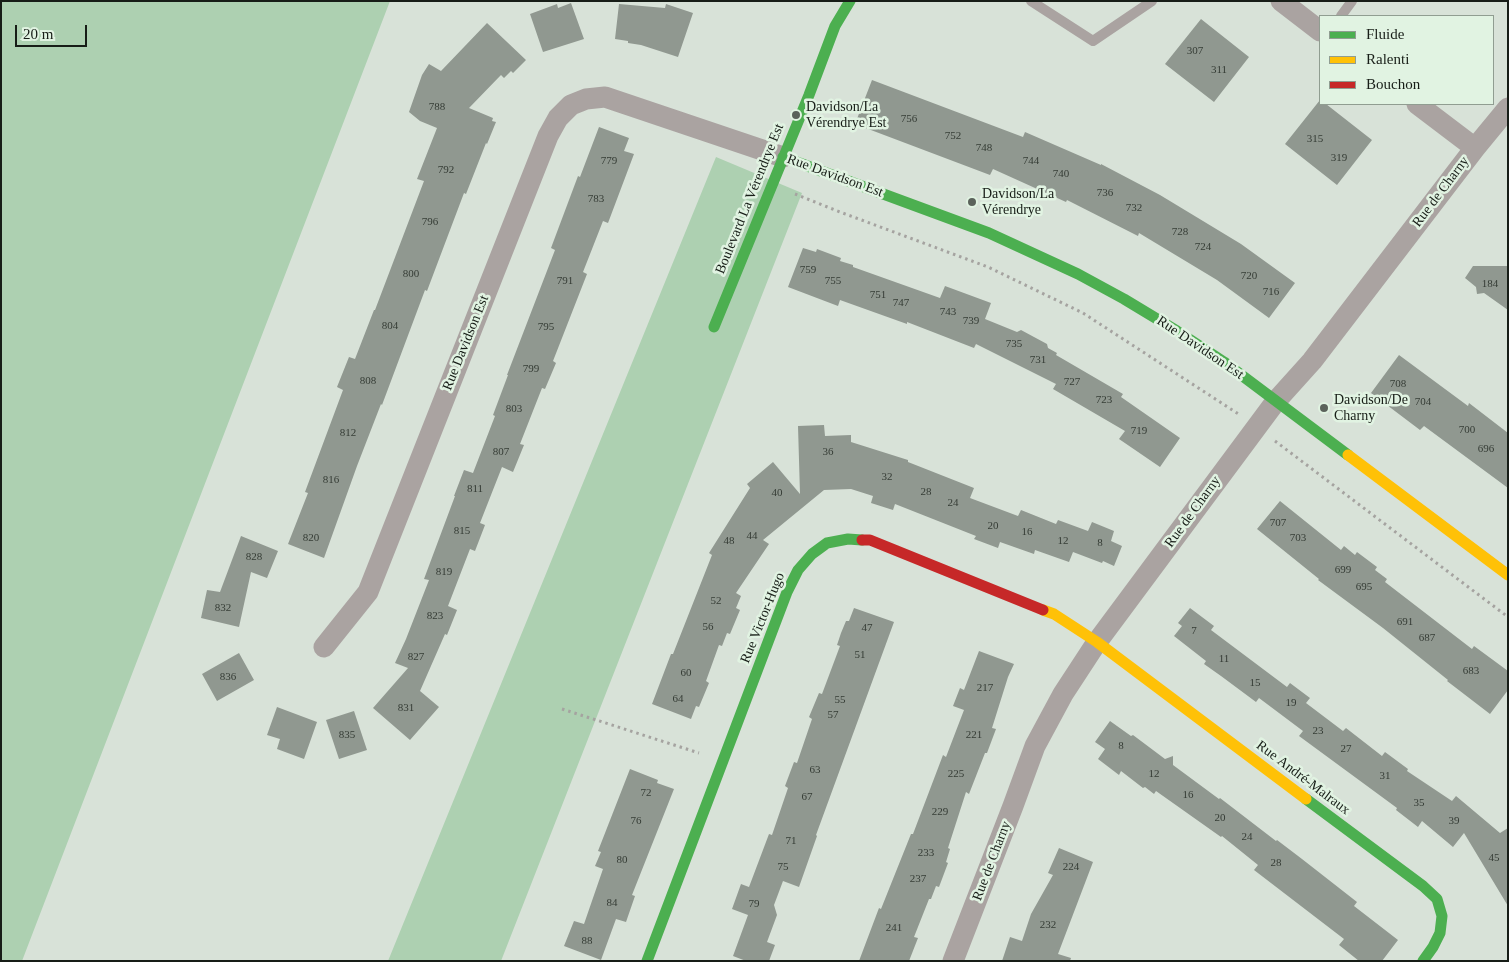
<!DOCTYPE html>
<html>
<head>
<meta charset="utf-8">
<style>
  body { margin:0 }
  #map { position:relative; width:1509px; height:962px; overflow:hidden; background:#d8e2d8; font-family:"Times New Roman",serif }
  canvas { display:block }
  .frame { position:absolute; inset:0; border:2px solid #171d17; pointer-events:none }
  .legend { position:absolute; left:1319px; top:15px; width:175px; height:90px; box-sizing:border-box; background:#e1f3e2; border:1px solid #909d91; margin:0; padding:6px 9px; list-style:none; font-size:15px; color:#171d17 }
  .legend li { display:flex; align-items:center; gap:10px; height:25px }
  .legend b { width:25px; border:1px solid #909d91 }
  .scale { position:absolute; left:15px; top:25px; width:72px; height:22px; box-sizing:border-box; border:2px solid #171d17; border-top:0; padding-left:6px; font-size:15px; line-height:18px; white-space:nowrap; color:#171d17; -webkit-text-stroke:4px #e1f3e2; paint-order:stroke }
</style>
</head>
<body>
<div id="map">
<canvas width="1509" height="962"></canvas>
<div class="frame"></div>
<ul class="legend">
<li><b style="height:6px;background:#4caf50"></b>Fluide</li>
<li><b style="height:6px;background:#ffc107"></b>Ralenti</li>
<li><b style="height:6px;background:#c62828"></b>Bouchon</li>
</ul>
<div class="scale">20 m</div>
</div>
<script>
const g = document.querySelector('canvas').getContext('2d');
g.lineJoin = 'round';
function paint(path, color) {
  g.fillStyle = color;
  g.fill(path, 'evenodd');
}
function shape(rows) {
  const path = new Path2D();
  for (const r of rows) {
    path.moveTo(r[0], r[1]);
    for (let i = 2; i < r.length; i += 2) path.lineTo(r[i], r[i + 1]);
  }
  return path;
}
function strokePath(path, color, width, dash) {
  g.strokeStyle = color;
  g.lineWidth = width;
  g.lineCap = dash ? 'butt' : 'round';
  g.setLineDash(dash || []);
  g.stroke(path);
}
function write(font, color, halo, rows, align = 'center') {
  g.font = font + ' "Times New Roman",serif';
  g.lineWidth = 5;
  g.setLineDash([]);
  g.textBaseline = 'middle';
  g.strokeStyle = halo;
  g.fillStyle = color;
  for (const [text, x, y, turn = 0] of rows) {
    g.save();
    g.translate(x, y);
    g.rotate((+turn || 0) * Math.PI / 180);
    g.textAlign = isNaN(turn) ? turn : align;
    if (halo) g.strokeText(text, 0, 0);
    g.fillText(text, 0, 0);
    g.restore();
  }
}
const green = shape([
  [1,1,390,1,22,961,1,961],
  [716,157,802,193,501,961,388,961]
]);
const building = shape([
  [571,3,584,39,543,52,530,14,557,4,558,8],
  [619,4,665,8,666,4,693,13,678,57,641,45,628,43,628,41,615,39],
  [1201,19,1249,57,1214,102,1165,64],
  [487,23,526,60,513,73,511,71,504,78,501,75,469,108,493,118,492,121,496,122,487,144,486,143,466,194,464,193,427,291,425,290,382,405,381,404,357,466,324,558,288,544,308,493,305,492,343,390,337,387,349,357,355,359,374,310,375,310,424,181,417,179,437,128,420,121,409,112,422,75,429,64,441,71],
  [872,80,1023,137,1025,132,1101,165,1101,164,1160,195,1203,221,1241,244,1295,283,1269,318,1217,280,1139,233,1138,236,1067,200,1066,202,993,169,990,175,855,124],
  [1320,100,1320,104,1326,104,1372,140,1337,185,1285,144],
  [599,127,629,138,624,151,634,154,608,223,603,221,583,272,587,274,553,361,556,363,545,389,542,388,520,444,524,445,513,472,502,467,480,523,485,525,475,551,470,549,448,606,457,610,447,635,445,634,420,691,439,707,410,740,373,708,408,668,395,663,406,639,429,580,424,579,455,496,454,496,464,470,473,473,495,416,493,415,508,375,507,375,555,250,551,248,578,176,580,177],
  [803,248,816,252,817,249,841,258,840,261,853,265,853,267,940,298,945,286,991,303,985,319,1017,332,1021,330,1047,344,1048,348,1057,353,1056,355,1123,394,1121,397,1180,438,1160,467,1119,439,1125,431,1053,389,1056,384,976,344,974,348,907,322,907,324,840,300,838,306,788,287],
  [1473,266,1508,266,1508,310,1484,293,1477,294,1476,287,1465,278],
  [1399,355,1468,406,1469,403,1508,433,1508,488,1424,426,1420,430,1371,393],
  [824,425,825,436,851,435,851,442,908,460,908,462,974,488,970,498,1018,516,1021,510,1056,524,1058,520,1088,531,1092,522,1114,531,1111,541,1122,546,1114,566,1103,561,1102,563,1073,552,1069,562,1035,550,1034,554,1000,542,998,548,974,539,976,536,895,504,893,510,871,503,873,496,851,489,824,490,763,540,769,544,736,593,741,596,736,608,740,610,730,634,727,633,722,646,719,645,706,681,709,683,699,707,696,706,691,719,652,704,671,654,673,654,712,555,709,553,750,488,747,484,773,462,800,494,798,426],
  [1280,501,1341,550,1344,546,1355,555,1357,552,1377,567,1375,570,1387,579,1385,582,1472,649,1474,646,1508,671,1508,690,1490,714,1447,681,1448,680,1383,628,1318,580,1319,579,1257,529],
  [241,536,278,551,267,578,251,572,239,627,201,618,207,590,220,592],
  [854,608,894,622,816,835,817,836,799,887,783,881,774,905,777,915,767,942,775,945,769,961,746,961,733,956,748,915,732,909,741,884,749,887,769,834,772,835,788,788,785,786,794,762,797,763,812,719,809,717,819,693,822,694,840,646,837,645,841,633,846,621,849,621],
  [1190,608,1214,626,1211,630,1287,687,1290,683,1310,698,1306,703,1343,731,1346,728,1382,756,1385,752,1408,769,1407,771,1452,801,1456,796,1500,833,1508,828,1508,906,1464,833,1453,847,1422,821,1418,827,1396,810,1397,808,1299,736,1303,731,1259,698,1256,702,1221,676,1204,664,1206,661,1174,636,1182,626,1178,623],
  [979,651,1014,664,1008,677,992,728,996,729,987,753,985,753,969,794,966,792,948,848,950,849,946,862,948,863,939,887,936,886,931,899,929,899,914,937,918,938,909,961,859,961,879,908,881,909,911,834,913,834,943,755,946,757,964,710,953,706,960,688,964,690],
  [239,653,254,680,217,701,202,674],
  [277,707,317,722,304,759,277,749,280,739,267,735],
  [354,711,367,750,339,759,326,720],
  [1110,721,1131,736,1133,735,1165,759,1173,756,1173,765,1219,799,1220,798,1276,841,1277,840,1302,859,1357,902,1354,906,1398,940,1382,961,1359,961,1339,945,1344,939,1254,870,1258,865,1222,836,1221,837,1156,791,1154,794,1145,787,1143,788,1121,771,1119,775,1098,759,1105,749,1095,742],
  [630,769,658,780,657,783,674,789,632,895,635,896,626,922,616,919,601,960,564,946,574,921,584,924,603,869,595,866,601,852,598,851],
  [1059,848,1093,862,1058,954,1071,958,1070,961,1002,961,1010,937,1022,941,1031,914,1053,875,1048,873]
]);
const path = shape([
  [795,194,840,212,988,267,1083,313,1240,415],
  [1275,441,1508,617],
  [562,709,699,753]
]);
const lane = shape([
  [1031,1,1093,41,1152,1],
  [1341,16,1352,1]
]);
const street = shape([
  [1281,1,1320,31],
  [1417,104,1475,148],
  [324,647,368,592,548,136,558,118,571,105,586,99,605,97,783,157],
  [953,961,1013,806,1035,746,1063,694,1097,642,1276,401,1312,361,1475,148,1508,108]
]);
const fast = shape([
  [783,157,989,233,1078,274,1124,299,1177,331,1224,362,1348,455],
  [714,327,809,95,835,26,850,1],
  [1306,799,1423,886,1437,899,1442,916,1440,933,1433,947,1423,961],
  [647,961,787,592,798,570,812,554,827,543,848,539,862,540]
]);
const slow = shape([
  [1348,455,1508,575],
  [1043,610,1054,614,1097,642,1306,799]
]);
const jam = shape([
  [862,540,870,540,1043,610]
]);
const markers = [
  [796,115,5,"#5b625b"],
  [972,202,5,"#5b625b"],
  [1324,408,5,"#5b625b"]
];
const numberNames = [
  ["307",1195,51],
  ["311",1219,70],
  ["788",437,107],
  ["756",909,119],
  ["752",953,136],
  ["315",1315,139],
  ["748",984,148],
  ["319",1339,158],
  ["779",609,161],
  ["744",1031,161],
  ["792",446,170],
  ["740",1061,174],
  ["736",1105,193],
  ["783",596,199],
  ["732",1134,208],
  ["796",430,222],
  ["728",1180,232],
  ["724",1203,247],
  ["759",808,270],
  ["800",411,274],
  ["720",1249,276],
  ["791",565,281],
  ["755",833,281],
  ["184",1490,284],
  ["716",1271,292],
  ["751",878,295],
  ["747",901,303],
  ["743",948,312],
  ["739",971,321],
  ["804",390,326],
  ["795",546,327],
  ["735",1014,344],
  ["731",1038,360],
  ["799",531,369],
  ["808",368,381],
  ["727",1072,382],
  ["708",1398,384],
  ["723",1104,400],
  ["704",1423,402],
  ["803",514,409],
  ["700",1467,430],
  ["719",1139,431],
  ["812",348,433],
  ["696",1486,449],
  ["807",501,452],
  ["36",828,452],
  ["32",887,477],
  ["816",331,480],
  ["811",475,489],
  ["28",926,492],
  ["40",777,493],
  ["24",953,503],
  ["707",1278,523],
  ["20",993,526],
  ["815",462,531],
  ["16",1027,532],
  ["44",752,536],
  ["820",311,538],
  ["703",1298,538],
  ["48",729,541],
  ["12",1063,541],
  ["8",1100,543],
  ["828",254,557],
  ["699",1343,570],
  ["819",444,572],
  ["695",1364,587],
  ["52",716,601],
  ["832",223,608],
  ["823",435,616],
  ["691",1405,622],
  ["56",708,627],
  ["47",867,628],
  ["7",1194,631],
  ["687",1427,638],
  ["51",860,655],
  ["827",416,657],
  ["11",1224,659],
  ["683",1471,671],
  ["60",686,673],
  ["836",228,677],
  ["15",1255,683],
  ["217",985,688],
  ["64",678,699],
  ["55",840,700],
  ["19",1291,703],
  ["831",406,708],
  ["57",833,715],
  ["23",1318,731],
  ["835",347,735],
  ["221",974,735],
  ["8",1121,746],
  ["27",1346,749],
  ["63",815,770],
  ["225",956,774],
  ["12",1154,774],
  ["31",1385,776],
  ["72",646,793],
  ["16",1188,795],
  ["67",807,797],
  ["35",1419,803],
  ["229",940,812],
  ["20",1220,818],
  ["76",636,821],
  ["39",1454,821],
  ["24",1247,837],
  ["71",791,841],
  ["233",926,853],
  ["45",1494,858],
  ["80",622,860],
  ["28",1276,863],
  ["75",783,867],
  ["224",1071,867],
  ["237",918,879],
  ["84",612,903],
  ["79",754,904],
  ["232",1048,925],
  ["241",894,928],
  ["88",587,941]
];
const poiNames = [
  ["Davidson/La",806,107],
  ["Vérendrye Est",806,123],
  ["Davidson/La",982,194],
  ["Vérendrye",982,210],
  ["Davidson/De",1334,400],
  ["Charny",1334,416]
];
const streetNames = [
  ["Rue Davidson Est",835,176,20],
  ["Rue de Charny",1441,192,-53],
  ["Boulevard La Vérendrye Est",750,199,-68],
  ["Rue Davidson Est",466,343,-68],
  ["Rue Davidson Est",1200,348,34],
  ["Rue de Charny",1193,512,-54],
  ["Rue Victor-Hugo",763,618,-68],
  ["Rue André-Malraux",1303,778,37],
  ["Rue de Charny",992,861,-69]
];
paint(green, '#add0b1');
paint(building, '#909890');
strokePath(path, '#a5a3a0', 3, [2.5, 4]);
strokePath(lane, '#aaa3a1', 10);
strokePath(street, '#aaa3a1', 21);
strokePath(fast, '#4caf50', 11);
strokePath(slow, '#ffc107', 11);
strokePath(jam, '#c62828', 11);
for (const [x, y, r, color] of markers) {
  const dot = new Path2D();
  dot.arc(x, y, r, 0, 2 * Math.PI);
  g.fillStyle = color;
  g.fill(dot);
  strokePath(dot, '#e1f3e2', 2);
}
write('11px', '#353c35', null, numberNames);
write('14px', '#171d17', '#e1f3e2', poiNames, 'left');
write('14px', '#171d17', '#e1f3e2', streetNames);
</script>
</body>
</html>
